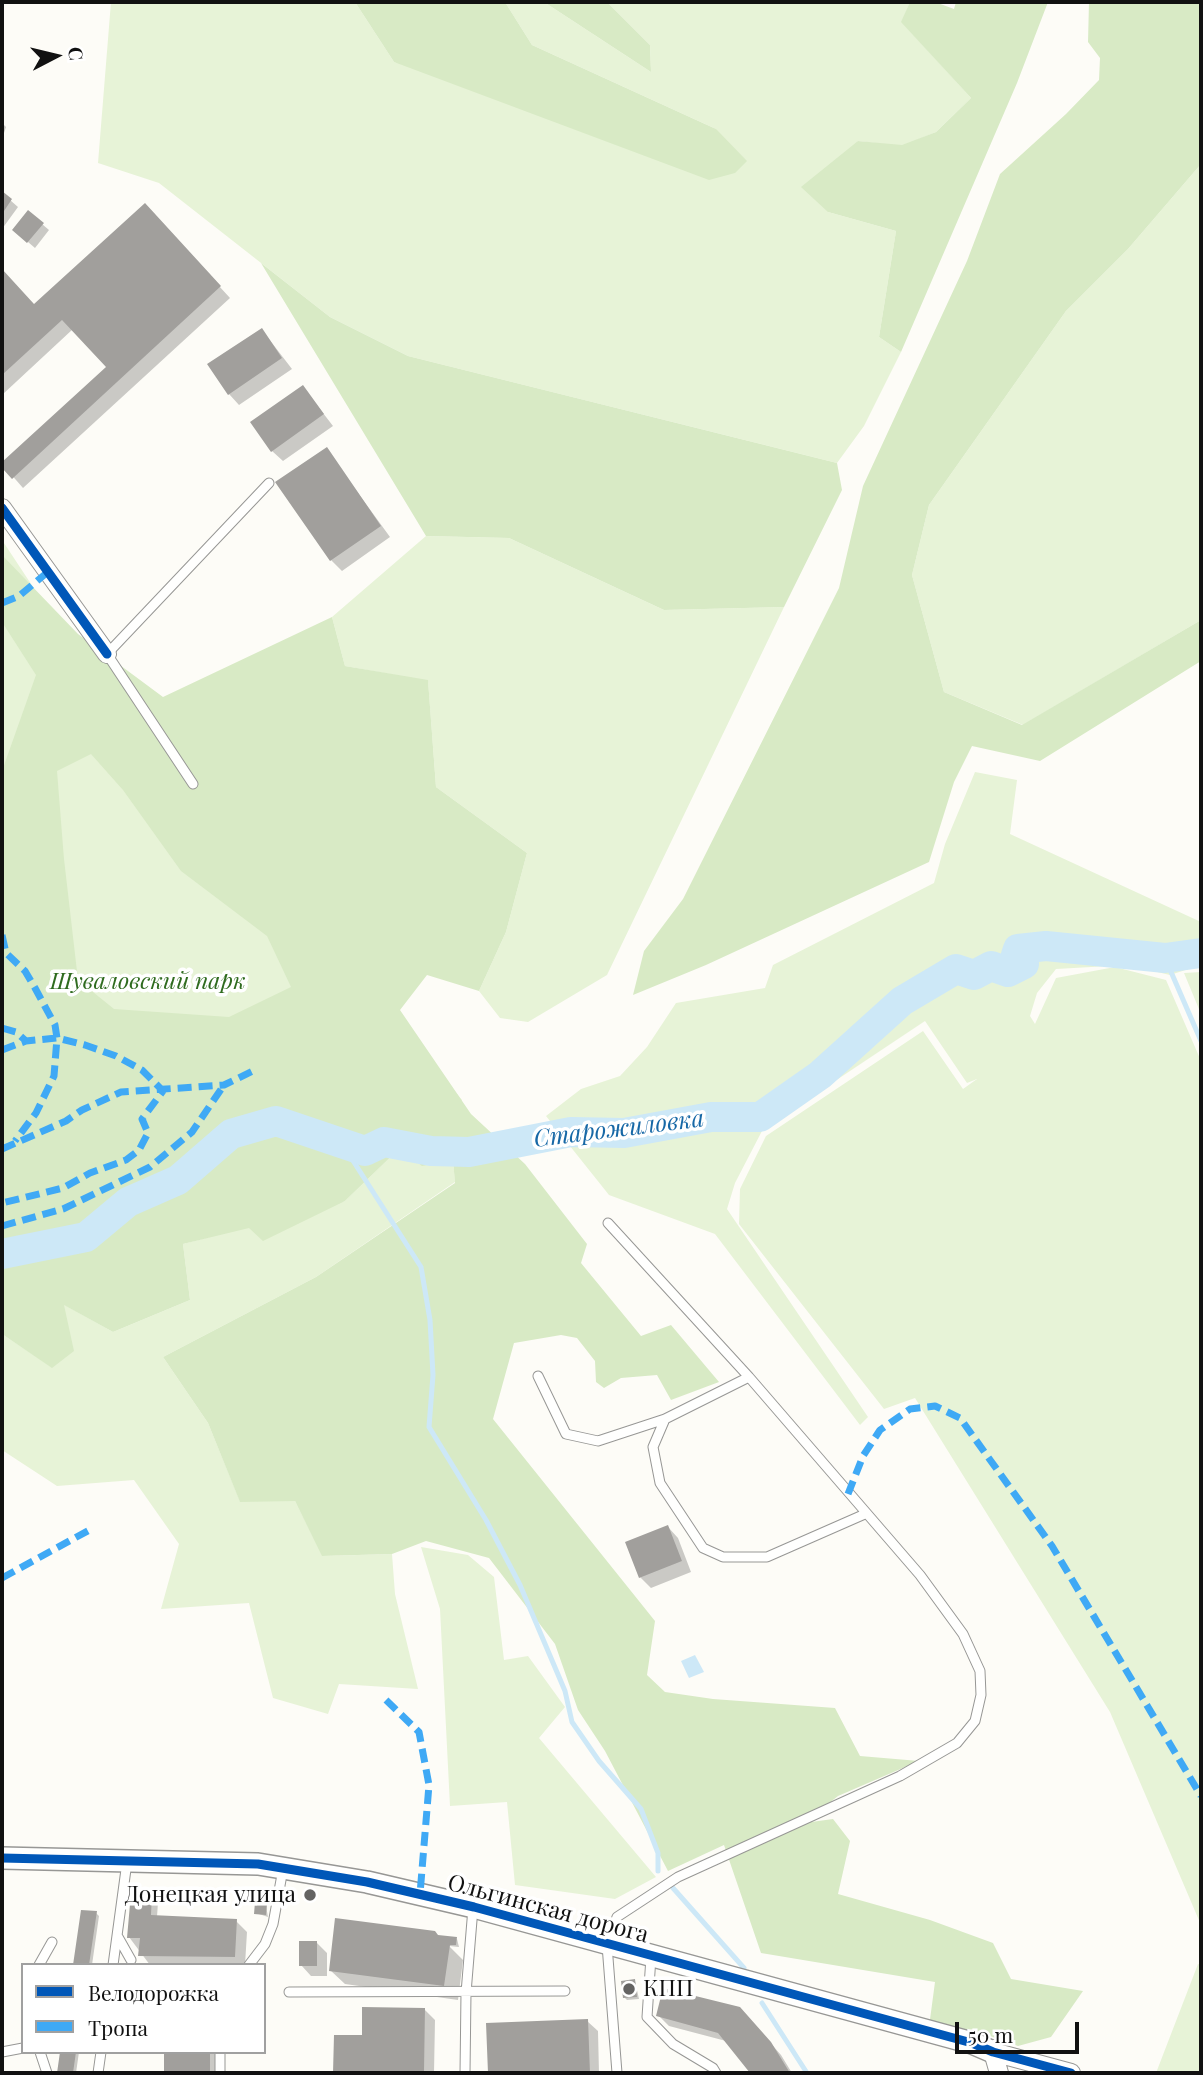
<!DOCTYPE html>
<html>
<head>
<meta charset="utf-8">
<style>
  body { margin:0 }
  #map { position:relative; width:1203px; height:2075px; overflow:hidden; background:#fdfcf7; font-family:"Playfair Display",serif }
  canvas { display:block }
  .frame { position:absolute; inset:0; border:4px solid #111; pointer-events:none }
  .legend { position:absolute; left:21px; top:1963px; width:245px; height:91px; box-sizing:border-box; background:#fff; border:2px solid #a0a0a0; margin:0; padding:9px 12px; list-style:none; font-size:21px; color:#111 }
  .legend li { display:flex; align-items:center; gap:14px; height:35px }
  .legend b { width:35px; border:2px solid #a0a0a0 }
  .north { position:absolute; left:21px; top:21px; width:70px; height:70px; -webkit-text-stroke:5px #fff; paint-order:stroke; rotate:83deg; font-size:19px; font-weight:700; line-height:28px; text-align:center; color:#111 }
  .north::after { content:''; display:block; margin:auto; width:24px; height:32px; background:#111; clip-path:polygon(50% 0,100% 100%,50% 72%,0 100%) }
  .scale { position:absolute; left:955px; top:2022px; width:124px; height:32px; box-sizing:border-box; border:4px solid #111; border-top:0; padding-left:9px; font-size:21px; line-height:24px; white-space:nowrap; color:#111; -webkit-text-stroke:5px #fff; paint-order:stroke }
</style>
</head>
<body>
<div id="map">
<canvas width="1203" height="2075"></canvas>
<div class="frame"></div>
<ul class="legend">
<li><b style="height:9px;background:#0057b8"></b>Велодорожка</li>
<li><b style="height:9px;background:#3fa9f5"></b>Тропа</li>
</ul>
<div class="north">С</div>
<div class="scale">50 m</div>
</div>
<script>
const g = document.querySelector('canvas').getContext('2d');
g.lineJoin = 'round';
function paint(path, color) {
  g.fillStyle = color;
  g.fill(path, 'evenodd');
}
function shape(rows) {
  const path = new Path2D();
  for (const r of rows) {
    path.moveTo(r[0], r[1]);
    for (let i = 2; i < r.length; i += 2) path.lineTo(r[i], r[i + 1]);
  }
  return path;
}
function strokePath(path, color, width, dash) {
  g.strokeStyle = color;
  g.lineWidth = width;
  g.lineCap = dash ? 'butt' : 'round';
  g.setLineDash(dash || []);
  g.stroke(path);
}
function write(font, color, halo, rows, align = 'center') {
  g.font = font + ' "Playfair Display",serif';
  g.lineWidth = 7;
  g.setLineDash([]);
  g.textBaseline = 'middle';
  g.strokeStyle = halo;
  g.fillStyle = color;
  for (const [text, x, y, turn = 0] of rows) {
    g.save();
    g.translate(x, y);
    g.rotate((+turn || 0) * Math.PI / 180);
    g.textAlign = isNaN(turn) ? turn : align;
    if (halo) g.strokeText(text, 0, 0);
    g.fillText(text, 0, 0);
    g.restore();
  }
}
const green = shape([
  [111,2,355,2,394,62,716,129,532,45,505,2,544,2,651,72,650,45,607,2,910,2,902,22,971,98,936,132,902,146,858,141,828,212,896,231,879,337,901,352,864,426,837,463,408,356,330,317,159,183,98,163],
  [1201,164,1201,620,1023,725,944,692,912,575,929,505,1066,311,1128,249],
  [426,536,509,538,664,610,784,607,607,975,528,1022,500,1018,479,991,506,932,527,853,436,787,428,681,345,666,332,617],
  [2,540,187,820,362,979,462,1100,454,1123,2,1214],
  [975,772,1017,780,1010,834,1201,922,1201,965,1170,975,1127,965,1056,969,1037,993,1030,1016,1035,1024,1056,978,1115,967,1166,980,1201,1061,1201,1925,1110,1712,915,1398,884,1409,739,1224,740,1189,766,1136,923,1031,963,1089,977,1079,967,1083,925,1021,763,1129,735,1183,727,1209,868,1417,860,1425,715,1234,609,1195,546,1116,581,1089,620,1076,647,1047,676,1003,765,988,773,965,934,883,945,844],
  [1201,972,1201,1014,1184,973],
  [400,1148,453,1160,455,1182,316,1277,163,1357,208,1423,240,1501,295,1501,323,1556,392,1554,395,1594,418,1689,339,1684,328,1714,273,1698,249,1603,161,1609,179,1544,134,1480,57,1486,2,1450,2,1334,52,1367,63,1304,113,1332,190,1300,183,1244,345,1201],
  [421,1547,468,1555,494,1577,504,1660,528,1656,565,1707,539,1738,656,1877,615,1899,515,1885,507,1802,450,1806,440,1609],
  [1198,1964,1201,1965,1201,2073,1156,2073]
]);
const forest = shape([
  [355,2,505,2,532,45,716,129,747,161,735,173,709,180,394,62],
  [544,2,607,2,650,45,651,72],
  [910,2,935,2,954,9,956,2,1048,2,1017,83,901,352,879,337,896,231,828,212,801,187,858,141,902,145,936,132,971,98,901,22],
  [1089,2,1201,2,1201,164,1128,249,1066,311,929,505,912,575,944,692,1022,725,1201,620,1201,661,1040,761,972,746,954,782,929,862,706,965,633,995,644,951,683,899,839,588,863,486,967,261,1000,174,1066,114,1099,80,1100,58,1088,42],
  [261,263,330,317,408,356,837,463,842,490,784,607,664,610,509,538,426,536],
  [2,555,78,634,163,697,332,617,345,666,428,680,436,787,527,853,506,932,479,991,427,975,400,1010,471,1114,525,1164,587,1244,581,1263,641,1336,671,1325,719,1382,671,1400,657,1375,621,1378,604,1388,596,1382,595,1361,577,1338,561,1335,514,1343,493,1419,655,1621,647,1675,665,1692,713,1699,835,1708,860,1756,919,1761,838,1796,804,1823,833,1819,850,1841,838,1894,930,1920,993,1943,1011,1979,1083,1991,1051,2037,1018,2046,979,2032,929,2027,935,1982,761,1953,724,1845,668,1871,605,1751,578,1710,555,1644,489,1558,426,1541,392,1554,322,1556,295,1501,240,1502,208,1423,163,1357,316,1277,455,1183,453,1160,422,1166,400,1148,345,1201,263,1241,249,1228,183,1244,190,1300,113,1332,64,1305,74,1351,52,1368,2,1334,2,771,36,675,2,622],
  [91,754,123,790,181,871,267,936,291,987,229,1017,114,1009,78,980,64,859,57,771]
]);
const water = shape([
  [695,1655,704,1672,689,1678,681,1661]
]);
const shadow = shape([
  [2,123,6,127,2,139],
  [2,193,18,207,2,229],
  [155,216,230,298,23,488,2,464,108,367,73,329,2,395,2,271,35,306],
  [42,224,49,230,35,248,21,236],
  [262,330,292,369,239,405,229,394],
  [303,387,333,426,283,461,272,451],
  [326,449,390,537,342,571,331,560],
  [668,1527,678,1538,691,1572,651,1588,640,1577],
  [151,1896,158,1902,157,1917,236,1921,247,1932,245,1965,150,1965,129,1937],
  [266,1906,268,1917,256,1913],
  [96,1913,99,1916,92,1965,75,1965],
  [457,1939,459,1947,449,1946,463,1960,458,2000,345,1984,330,1970],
  [316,1942,327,1953,327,1976,311,1976,301,1965],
  [635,1981,639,1999,627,2000,624,1997],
  [424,2009,435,2020,434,2073,335,2073,335,2036,364,2036],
  [658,2015,750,2020,781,2055,792,2073,752,2073,726,2041,669,2026],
  [587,2021,598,2031,599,2073,490,2073,488,2025],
  [62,2052,79,2052,76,2073,59,2073],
  [166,2052,219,2052,220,2073,166,2073]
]);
const stream = shape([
  [1165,958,1201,1041],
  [343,1145,421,1267,430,1320,433,1375,429,1427,486,1520,520,1585,565,1691,572,1722,599,1761,641,1809,658,1853,658,1871],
  [673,1888,744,1968],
  [762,2003,807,2073]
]);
const river = shape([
  [2,1254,86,1237,128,1202,178,1180,231,1134,276,1121,365,1151,384,1142,431,1151,469,1152,571,1132,624,1133,711,1117,760,1117,820,1075,902,1001,956,969,974,975,991,966,1008,972,1024,964,1016,955,1018,949,1046,946,1165,958,1201,953]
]);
const building = shape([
  [2,191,12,199,2,214],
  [145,203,221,286,12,479,2,468,2,462,106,367,62,320,2,375,2,269,34,304],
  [28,210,44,223,27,243,12,230],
  [262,328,282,358,228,395,207,364],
  [303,385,324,414,271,452,250,422],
  [327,447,381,526,330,561,275,482],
  [668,1525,682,1561,639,1578,625,1542],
  [131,1893,152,1894,151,1915,237,1919,235,1957,138,1956,140,1938,127,1938],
  [255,1902,267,1904,266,1915,254,1914],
  [81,1910,97,1911,89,1965,73,1965],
  [335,1918,435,1931,438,1935,457,1937,456,1945,450,1945,444,1986,329,1971],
  [299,1941,317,1941,317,1966,299,1966],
  [635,1979,637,1997,623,1998,621,1981],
  [663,1988,740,2007,771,2042,790,2073,750,2073,718,2033,656,2016],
  [362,2007,425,2008,424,2073,333,2073,334,2035,362,2035],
  [588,2019,590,2073,488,2073,486,2023],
  [60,2052,76,2052,73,2073,57,2073],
  [164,2052,210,2052,210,2073,164,2073]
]);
const service = shape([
  [193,784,107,654,269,483],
  [608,1223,749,1377,920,1575,963,1634,980,1671,981,1695,975,1721,957,1743,900,1776,678,1877,617,1917,607,1945,617,2073],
  [538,1376,566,1434,598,1441,665,1419,749,1377],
  [665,1419,653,1447,660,1483,703,1548,723,1557,767,1557,865,1514],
  [118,1937,131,1960],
  [651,1957,647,2017,673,2044,713,2068,716,2073],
  [39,1965,52,1942],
  [113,1965,127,1862],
  [249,1965,265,1944,273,1924,283,1869],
  [289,1992,565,1991],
  [2,2052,23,2048],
  [40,2052,47,2073],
  [220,2052,220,2073],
  [98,2073,101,2052],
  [465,2073,466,1993,473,1908]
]);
const minor = shape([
  [2,508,107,654],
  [993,2052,1071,2073],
  [993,2052,999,2073]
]);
const tertiary = shape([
  [2,1858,258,1864,367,1882,474,1907,972,2043,993,2052]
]);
const quiet = shape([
  [2,603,19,596,49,571],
  [2,935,6,953,25,971,35,988,55,1025,57,1038,54,1076,36,1113,15,1141],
  [2,1028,16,1032,26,1041],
  [2,1050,26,1041,57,1038,85,1045,116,1056,142,1070,163,1091,142,1119,148,1133,139,1150,126,1160,90,1173,63,1188,2,1203],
  [2,1149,66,1121,82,1110,121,1092,224,1085,255,1070],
  [2,1226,63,1209,150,1167,192,1132,224,1085],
  [848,1494,863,1456,880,1430,910,1409,935,1406,960,1418,1052,1546,1201,1796],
  [2,1578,93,1528],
  [386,1700,419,1732,429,1785,420,1894]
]);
const cycleway = shape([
  [2,508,107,654],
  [2,1858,258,1864,367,1882,474,1907,972,2043,993,2052,1071,2073]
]);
const markers = [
  [310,1895,7,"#646362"],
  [629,1989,7,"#646362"]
];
const parkNames = [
  ["Шуваловский парк",148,982]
];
const poiNames = [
  ["Донецкая улица",296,1895],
  ["КПП",643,1989,"left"]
];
const streetNames = [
  ["Ольгинская дорога",548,1909,15]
];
const waterNames = [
  ["Старожиловка",619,1129,-7]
];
paint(green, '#e7f3d7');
paint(forest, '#d8eac5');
paint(water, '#cde8f7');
paint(shadow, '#0003');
strokePath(stream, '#cde8f7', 5);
strokePath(river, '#cde8f7', 30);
paint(building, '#a19f9c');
strokePath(service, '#979795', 11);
strokePath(minor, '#979795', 20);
strokePath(tertiary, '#979795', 24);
strokePath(service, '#fffffe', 9);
strokePath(minor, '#fffffe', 18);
strokePath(tertiary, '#fffffe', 21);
strokePath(quiet, '#3fa9f5', 7, [14, 7]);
strokePath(cycleway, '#0057b8', 9);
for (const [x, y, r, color] of markers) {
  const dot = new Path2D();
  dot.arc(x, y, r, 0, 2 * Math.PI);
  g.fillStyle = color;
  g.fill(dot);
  strokePath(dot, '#fff', 2.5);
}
write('italic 23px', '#2f6b1f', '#fff', parkNames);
write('23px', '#111', '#fff', poiNames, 'right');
write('23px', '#111', '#fff', streetNames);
write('italic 24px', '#1768a6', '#fff', waterNames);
</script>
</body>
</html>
